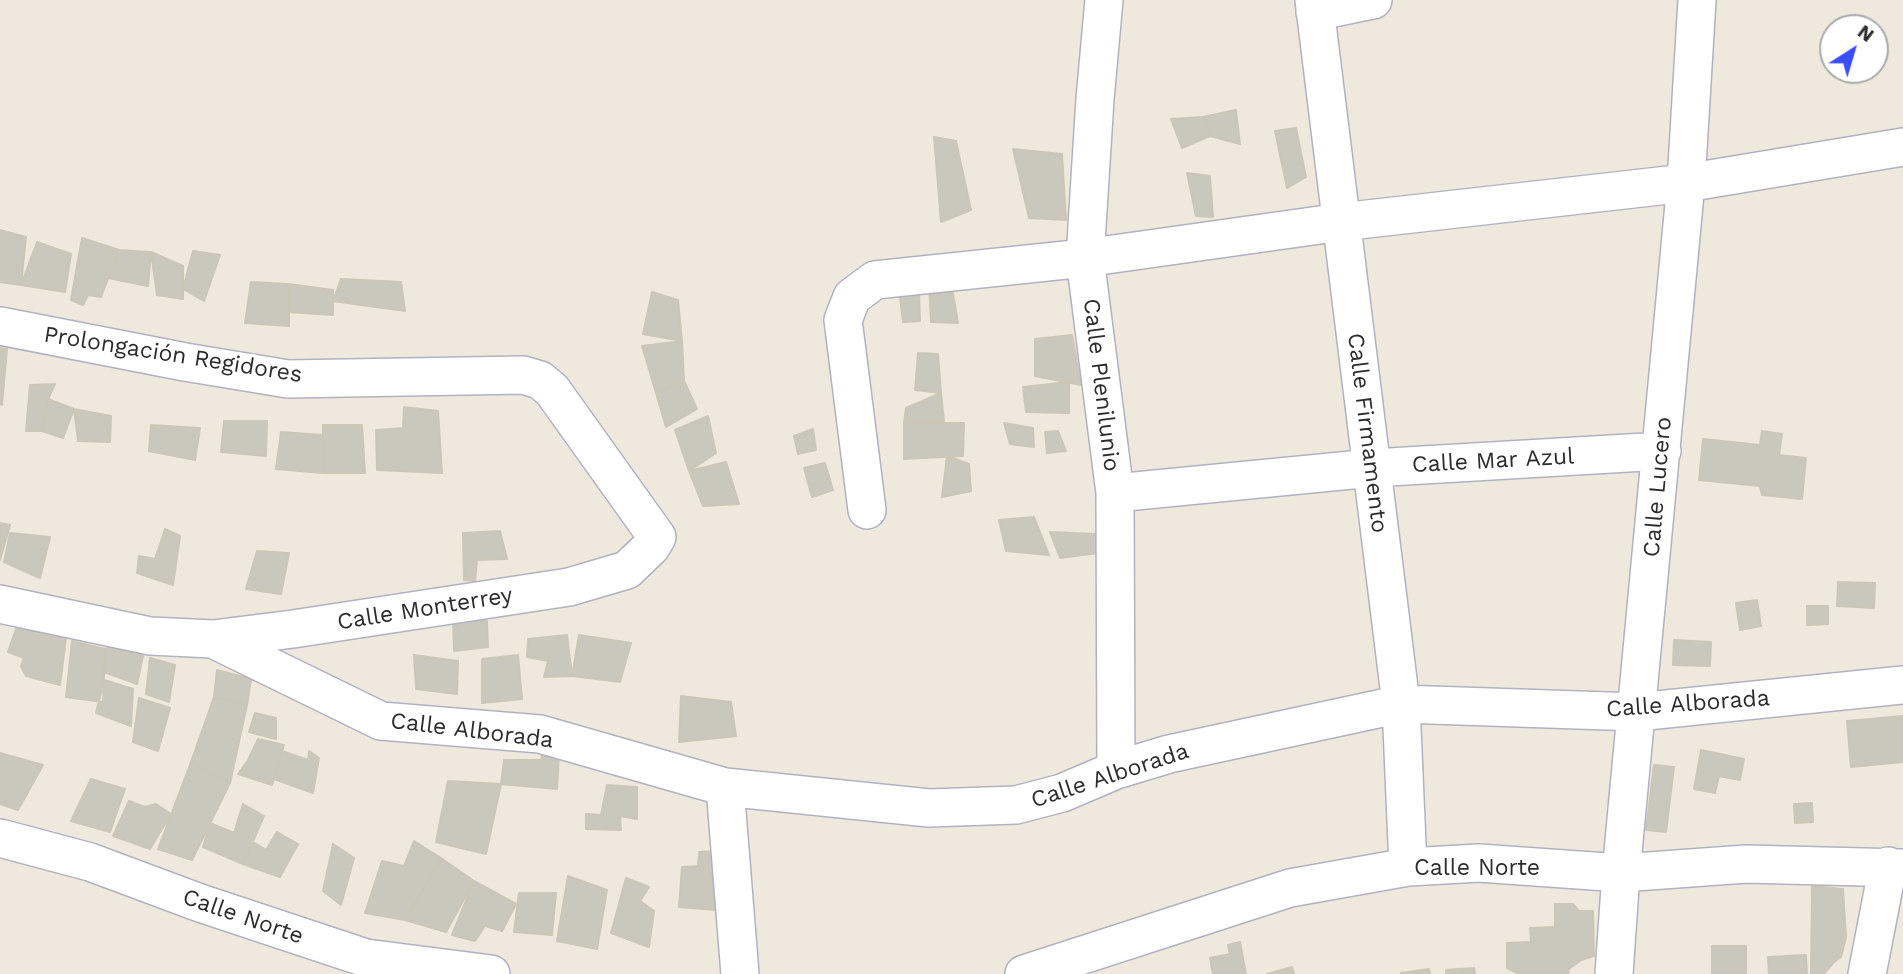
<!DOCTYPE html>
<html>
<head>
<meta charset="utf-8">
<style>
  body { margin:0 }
  #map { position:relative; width:1903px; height:974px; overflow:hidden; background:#efe9dd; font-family:"Work Sans",sans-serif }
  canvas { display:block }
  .north { position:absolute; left:1819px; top:14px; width:70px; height:70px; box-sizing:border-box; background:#fff; border:2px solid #ababab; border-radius:50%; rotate:37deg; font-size:19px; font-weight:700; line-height:28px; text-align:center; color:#2c2c2c }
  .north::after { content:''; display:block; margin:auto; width:24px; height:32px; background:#3a4dff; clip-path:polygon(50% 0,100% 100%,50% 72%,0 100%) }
</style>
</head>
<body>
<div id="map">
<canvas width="1903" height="974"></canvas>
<div class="north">N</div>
</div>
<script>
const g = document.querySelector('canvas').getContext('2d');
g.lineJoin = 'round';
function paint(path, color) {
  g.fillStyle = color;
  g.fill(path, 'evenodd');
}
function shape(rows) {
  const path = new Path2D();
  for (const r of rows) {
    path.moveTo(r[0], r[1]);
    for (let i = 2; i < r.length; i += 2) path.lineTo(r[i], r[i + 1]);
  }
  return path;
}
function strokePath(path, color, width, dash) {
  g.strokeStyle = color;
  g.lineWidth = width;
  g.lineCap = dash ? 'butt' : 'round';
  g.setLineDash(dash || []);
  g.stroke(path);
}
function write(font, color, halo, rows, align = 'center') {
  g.font = font + ' "Work Sans",sans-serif';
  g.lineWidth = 7;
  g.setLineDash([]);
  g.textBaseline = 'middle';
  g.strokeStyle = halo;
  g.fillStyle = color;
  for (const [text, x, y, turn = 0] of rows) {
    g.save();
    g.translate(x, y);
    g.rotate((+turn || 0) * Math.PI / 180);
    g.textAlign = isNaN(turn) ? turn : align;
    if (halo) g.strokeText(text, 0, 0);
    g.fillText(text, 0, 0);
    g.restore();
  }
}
const building = shape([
  [1236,110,1240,144,1210,136,1203,117,1236,110],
  [1203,117,1210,136,1182,148,1171,119,1203,117],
  [1296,128,1306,177,1287,188,1275,131,1296,128],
  [934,137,956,141,971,210,941,222,934,137],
  [1013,149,1062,154,1066,220,1029,218,1013,149],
  [1187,173,1210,176,1213,217,1196,216,1187,173],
  [0,230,26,237,21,285,0,282,0,230],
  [82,238,119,250,101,297,88,295,83,305,71,300,82,238],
  [37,242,71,254,65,292,21,285,37,242],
  [119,250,151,252,148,286,108,278,119,250],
  [193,251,220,255,204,301,183,289,193,251],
  [151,252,183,266,183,299,157,295,151,252],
  [341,279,401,282,405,311,333,301,341,279],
  [251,282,289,284,289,326,245,323,251,282],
  [951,282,958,323,931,322,929,284,951,282],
  [289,284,333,290,333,315,289,312,289,284],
  [899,289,919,291,920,321,903,322,899,289],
  [652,292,678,300,682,341,643,334,652,292],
  [1072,335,1081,385,1035,376,1035,339,1072,335],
  [682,341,684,381,656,393,642,346,682,341],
  [0,348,7,349,2,405,0,404,0,348],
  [918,353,938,354,941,393,915,390,918,353],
  [684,381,697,409,666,427,656,393,684,381],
  [1069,382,1069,413,1026,412,1023,387,1069,382],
  [55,384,48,399,42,431,26,431,30,385,55,384],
  [941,393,944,421,904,423,906,408,941,393],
  [48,399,74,409,63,438,42,431,48,399],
  [404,407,438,411,442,473,377,470,376,430,403,428,404,407],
  [74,409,111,416,110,442,78,441,74,409],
  [708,416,716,453,689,471,675,430,708,416],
  [224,421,267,421,266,456,221,452,224,421],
  [904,423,964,423,963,456,904,459,904,423],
  [1004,423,1033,428,1034,447,1010,444,1004,423],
  [151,425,200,428,195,460,149,451,151,425],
  [323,425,362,425,365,473,323,473,323,425],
  [813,429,816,450,798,454,794,436,813,429],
  [1058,431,1066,451,1047,453,1045,432,1058,431],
  [1762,431,1782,434,1779,455,1806,458,1802,499,1762,495,1760,486,1699,480,1703,439,1760,445,1762,431],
  [281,432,323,435,323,473,276,469,281,432],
  [947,456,969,464,971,491,942,497,947,456],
  [726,462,739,504,703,506,689,471,726,462],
  [825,463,833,490,812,497,804,468,825,463],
  [1034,517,1049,555,1006,551,999,520,1034,517],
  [0,523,10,525,0,560,0,523],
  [165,529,180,536,173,585,137,573,139,556,155,559,165,529],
  [500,531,507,559,477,560,475,581,464,580,463,533,500,531],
  [1050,532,1097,534,1098,553,1060,558,1050,532],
  [10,533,50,537,40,578,4,562,10,533],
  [257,551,289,553,281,594,246,589,257,551],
  [1838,582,1875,583,1874,608,1837,606,1838,582],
  [1757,600,1761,626,1740,630,1736,603,1757,600],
  [1807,606,1828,606,1828,624,1807,625,1807,606],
  [453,618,487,621,488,647,454,651,453,618],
  [18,623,66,638,60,685,26,676,21,666,24,658,8,652,18,623],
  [567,635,572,676,544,677,548,661,527,657,528,639,567,635],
  [579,635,631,643,620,682,572,676,579,635],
  [1674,640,1711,642,1710,666,1673,665,1674,640],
  [72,641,105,649,103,702,66,697,72,641],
  [107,642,143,656,137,684,104,672,107,642],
  [414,655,458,661,457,694,416,689,414,655],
  [518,655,522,699,482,703,482,659,518,655],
  [150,658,175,665,169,702,146,694,150,658],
  [217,670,251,679,247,705,214,697,217,670],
  [104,680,133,689,131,726,96,713,104,680],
  [681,696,731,702,736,736,679,742,681,696],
  [214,697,247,705,230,783,191,762,214,697],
  [139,698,170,708,158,751,133,742,139,698],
  [255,713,276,718,276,739,249,732,255,713],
  [1903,716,1903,762,1851,767,1847,721,1903,716],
  [258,739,284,745,272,785,238,774,248,760,258,739],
  [544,747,559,754,557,789,501,784,504,760,541,760,544,747],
  [1701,750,1744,759,1740,780,1719,776,1715,793,1694,789,1701,750],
  [282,751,308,760,309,751,319,758,313,793,274,779,282,751],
  [0,753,43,765,18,810,0,804,0,753],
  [191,762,230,783,192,860,158,849,191,762],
  [1654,765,1674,767,1666,832,1646,830,1654,765],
  [91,779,125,789,110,832,71,821,91,779],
  [448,781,501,784,486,854,436,842,448,781],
  [607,785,637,787,637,819,620,816,621,830,586,829,586,814,601,815,607,785],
  [129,801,145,807,156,804,171,814,150,849,113,836,129,801],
  [1812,803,1813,822,1795,823,1794,804,1812,803],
  [243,804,264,816,243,864,203,847,210,823,234,833,243,804],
  [277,832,298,844,280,877,243,864,253,842,266,850,277,832],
  [414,841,441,858,405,920,365,913,382,861,404,866,414,841],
  [333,844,354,858,341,905,323,891,333,844],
  [720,851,727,911,679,907,682,867,698,866,699,852,720,851],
  [441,858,474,881,446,932,405,920,441,858],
  [568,876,607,890,597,949,557,941,568,876],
  [626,878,649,887,640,901,654,911,649,947,611,933,626,878],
  [474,881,516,904,502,931,485,926,475,941,452,935,474,881],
  [1812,886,1843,889,1846,937,1841,957,1833,963,1824,974,1811,974,1812,886],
  [519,893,556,893,552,935,514,932,519,893],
  [1555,904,1573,904,1579,911,1593,911,1594,956,1581,960,1569,969,1568,974,1519,974,1507,968,1507,943,1531,942,1530,928,1555,927,1555,904],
  [1240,942,1246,974,1213,974,1210,958,1230,954,1228,945,1240,942],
  [1712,946,1746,946,1746,974,1712,974,1712,946],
  [1806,955,1807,974,1769,974,1768,957,1806,955],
  [1292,967,1294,974,1267,974,1292,967],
  [1474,968,1475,974,1446,974,1446,970,1474,968],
  [1429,969,1430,974,1401,974,1401,973,1429,969]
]);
const minor = shape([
  [1104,0,1095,99,1085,258,1115,493,1116,770],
  [1314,0,1401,704,1408,867],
  [1315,12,1373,0],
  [0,326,185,362,288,379,523,375,540,380,552,390,657,537,651,547,627,570,569,587,293,629,213,639,150,636,0,604],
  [1115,493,1372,468,1662,451],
  [867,510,843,320,852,297,875,280,1085,258,1341,222,1686,183,1903,147],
  [213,639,381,721,540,734,725,787,929,808,1016,805,1062,793,1116,770,1169,754,1401,704,1637,712,1903,685],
  [725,787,740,974],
  [0,838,90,862,200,903,366,958,491,974],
  [1024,974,1290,888,1408,867,1479,863,1621,873,1746,864,1903,868],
  [1614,974,1621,873,1686,183,1697,0],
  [1867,974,1888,866]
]);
const streetNames = [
  ["Prolongación Regidores",173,355,9],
  ["Calle Plenilunio",1101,385,83],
  ["Calle Firmamento",1367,433,83],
  ["Calle Mar Azul",1493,461,-3],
  ["Calle Lucero",1658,487,-85],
  ["Calle Monterrey",425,609,-9],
  ["Calle Alborada",1688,704,-4],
  ["Calle Alborada",472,731,7],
  ["Calle Alborada",1110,776,-18],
  ["Calle Norte",1477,868],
  ["Calle Norte",243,917,19]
];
paint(building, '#cac7bc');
strokePath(building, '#cbc6b6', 2);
strokePath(minor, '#b1b2c1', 40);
strokePath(minor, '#fff', 37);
write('23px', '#2c2c2c', '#fff', streetNames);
</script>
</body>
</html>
